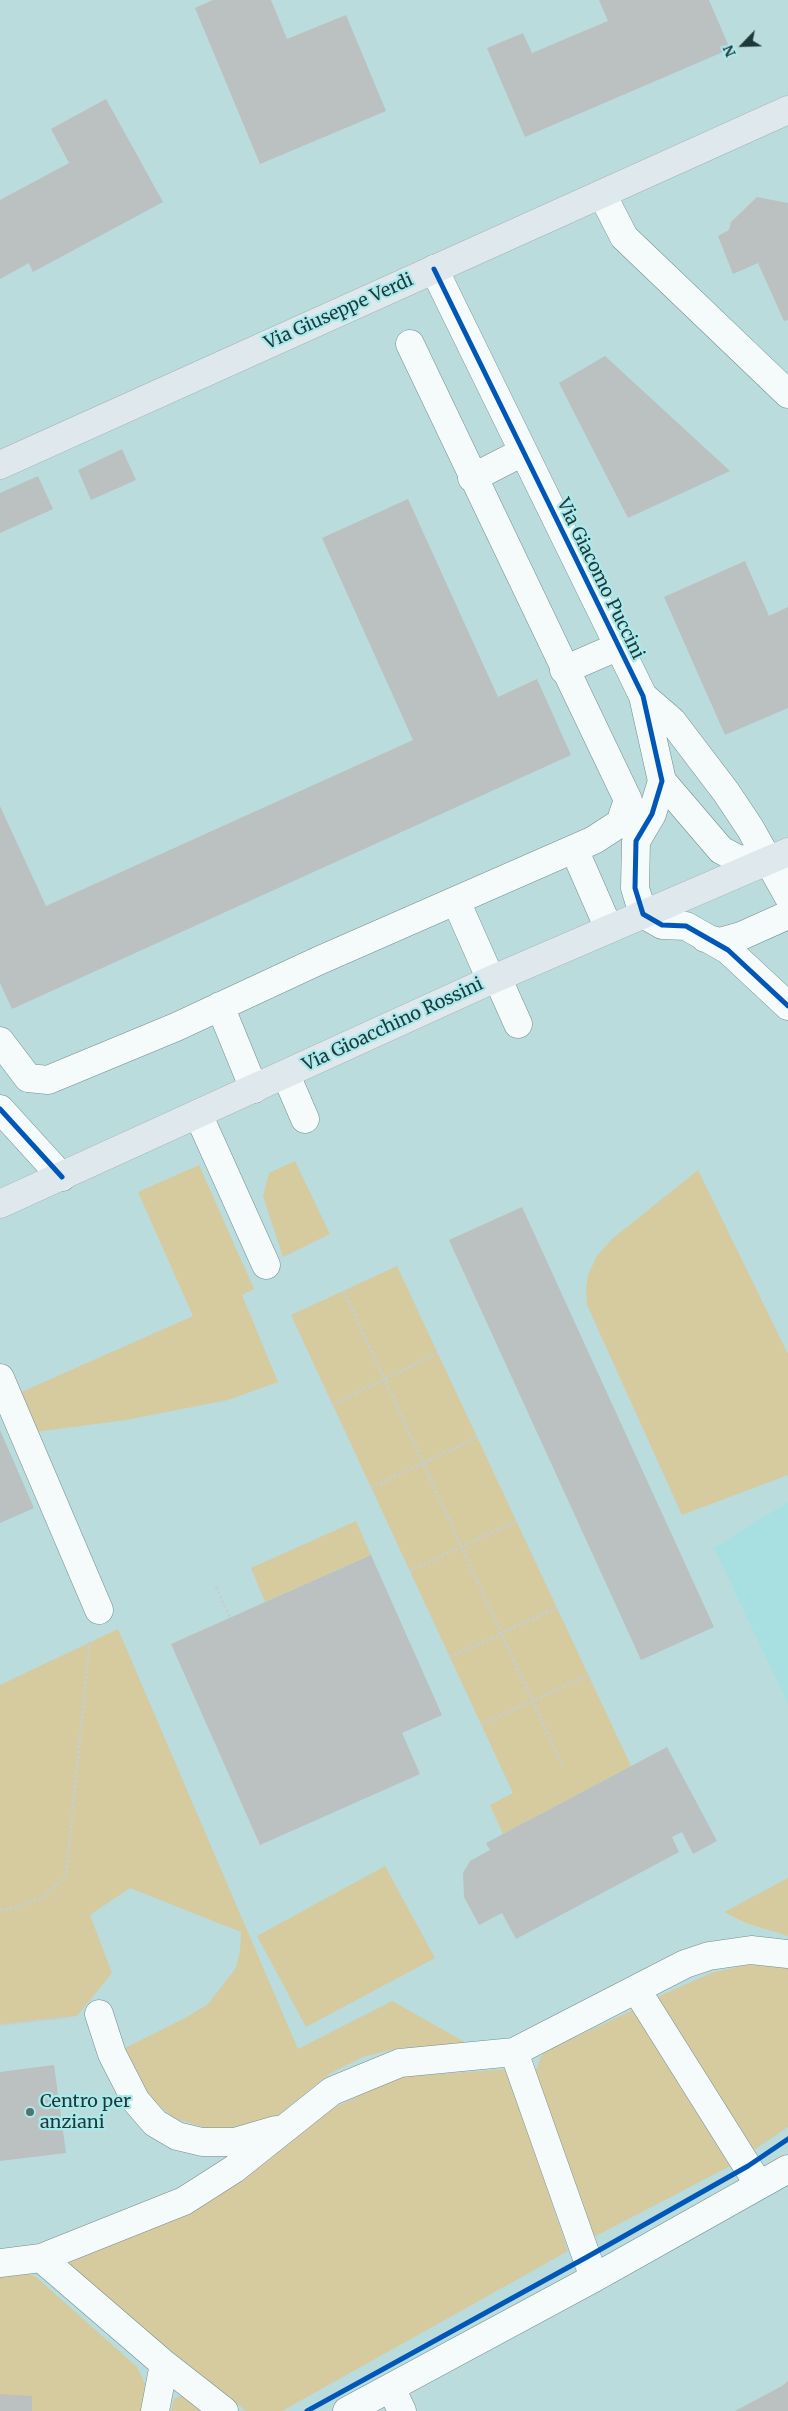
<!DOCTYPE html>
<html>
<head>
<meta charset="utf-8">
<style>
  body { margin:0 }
  #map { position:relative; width:788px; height:2411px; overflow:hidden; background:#badcdd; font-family:Merriweather,serif }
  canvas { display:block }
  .north { position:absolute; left:718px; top:20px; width:50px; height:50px; -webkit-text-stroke:4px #abeaec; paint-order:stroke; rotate:246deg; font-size:14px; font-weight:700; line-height:20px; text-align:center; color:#1f3839 }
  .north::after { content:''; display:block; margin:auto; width:18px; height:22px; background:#1f3839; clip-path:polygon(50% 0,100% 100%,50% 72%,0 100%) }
</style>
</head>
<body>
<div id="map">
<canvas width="788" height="2411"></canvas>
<div class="north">N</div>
</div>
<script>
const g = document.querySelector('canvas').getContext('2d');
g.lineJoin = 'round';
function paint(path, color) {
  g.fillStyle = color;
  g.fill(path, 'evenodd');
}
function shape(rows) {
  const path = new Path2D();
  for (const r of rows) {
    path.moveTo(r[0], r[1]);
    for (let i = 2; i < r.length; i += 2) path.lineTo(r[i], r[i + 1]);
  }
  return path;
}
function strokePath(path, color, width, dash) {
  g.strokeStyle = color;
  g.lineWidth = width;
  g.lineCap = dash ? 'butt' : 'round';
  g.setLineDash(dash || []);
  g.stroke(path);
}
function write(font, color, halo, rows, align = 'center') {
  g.font = font + ' Merriweather,serif';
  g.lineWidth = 4.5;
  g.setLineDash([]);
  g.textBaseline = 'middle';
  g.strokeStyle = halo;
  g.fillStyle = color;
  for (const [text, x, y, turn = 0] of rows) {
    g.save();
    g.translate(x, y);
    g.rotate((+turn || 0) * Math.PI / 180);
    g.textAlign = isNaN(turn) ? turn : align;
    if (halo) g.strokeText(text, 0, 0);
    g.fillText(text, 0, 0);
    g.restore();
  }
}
const built = shape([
  [788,1502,788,1704,714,1548]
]);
const green = shape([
  [295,1161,330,1234,283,1257,263,1196,269,1173],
  [199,1165,254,1289,242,1295,278,1382,228,1400,126,1420,35,1432,19,1393,193,1316,138,1192],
  [698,1170,788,1354,788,1475,682,1515,587,1305,586,1289,588,1275,597,1256,612,1239],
  [397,1266,631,1766,503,1834,490,1805,513,1793,291,1315],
  [356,1521,371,1555,265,1602,251,1568],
  [118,1629,298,2049,392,2001,470,2045,399,2048,363,2057,331,2073,281,2113,250,2128,215,2131,174,2118,145,2094,125,2048,187,2017,208,2004,236,1968,240,1951,241,1932,130,1888,90,1915,112,1973,77,2016,0,2025,0,1685],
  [385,1866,435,1958,306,2027,257,1936],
  [788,1878,788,1936,746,1923,724,1912],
  [755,1963,788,1964,788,2127,748,2154,655,1998,711,1973],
  [635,2009,734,2164,590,2239,534,2084,536,2070,541,2056,548,2050],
  [507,2069,568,2251,282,2411,246,2411,70,2271,70,2258,325,2112,398,2077],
  [29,2274,36,2277,137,2367,145,2383,144,2411,0,2411,0,2277],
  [181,2396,186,2397,204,2411,171,2411,174,2399]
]);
const building = shape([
  [213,0,271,0,287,39,346,15,386,111,260,164,195,8],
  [599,0,709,0,730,49,525,137,487,48,523,33,532,53,608,21],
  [106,99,163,202,33,272,29,263,0,279,0,200,69,163,51,129],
  [757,197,788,203,788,320,784,321,758,263,733,274,718,236,729,230,731,222],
  [605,356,730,471,628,518,559,383],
  [122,449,136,480,91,500,78,470],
  [38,476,53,509,0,533,0,493],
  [408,499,498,697,537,679,571,755,12,1009,0,983,0,806,46,906,413,740,322,538],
  [745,561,769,616,788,607,788,708,725,735,664,597],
  [522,1207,714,1627,641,1660,449,1240],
  [0,1430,34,1508,0,1523],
  [371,1555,442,1715,402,1733,420,1774,260,1845,171,1644],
  [667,1747,717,1841,693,1854,682,1832,672,1837,679,1852,516,1939,502,1913,479,1925,464,1897,463,1873,470,1861,490,1850,486,1843],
  [54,2065,66,2153,0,2161,0,2072],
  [788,2381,788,2411,735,2411,782,2386],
  [0,2394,32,2396,32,2411,0,2411]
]);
const path = shape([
  [344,1291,562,1765],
  [332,1405,439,1352],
  [371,1488,477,1437],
  [410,1571,516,1521],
  [216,1587,230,1618],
  [450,1657,557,1608],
  [481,1725,588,1675],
  [0,1910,13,1909,43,1898,66,1875,90,1640],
  [0,2025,69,2017]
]);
const minor = shape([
  [602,194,624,237,788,394],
  [434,269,643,696,662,781,652,814,636,841,635,888,643,914,662,925,686,926,728,950,788,1006],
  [472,478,523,452],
  [564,670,617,647],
  [643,696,672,721,726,792,750,828,788,896],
  [662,781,721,850,738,859,767,860],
  [574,849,609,929],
  [456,901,491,980],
  [705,938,720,942,741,936,788,915],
  [497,977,518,1024],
  [220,1006,254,1089],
  [0,1041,28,1078,48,1080,176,1027,318,961,594,840,620,823,628,800,410,344],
  [286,1075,305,1119],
  [0,1109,62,1177],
  [198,1114,266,1265],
  [0,1378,99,1610],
  [636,1989,759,2185],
  [99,2014,112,2054,136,2101,155,2123,177,2136,202,2142,235,2142,276,2130],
  [514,2052,594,2278],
  [41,2258,164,2364,155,2411],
  [0,2263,41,2258,184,2201,234,2169,332,2091,400,2063,514,2052,685,1964,709,1956,751,1950,788,1954],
  [164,2364,224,2411],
  [391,2388,402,2411],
  [347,2411,594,2278,788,2169]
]);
const major = shape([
  [0,465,788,110],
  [0,1204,491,980,788,852]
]);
const cycleway = shape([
  [434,269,643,696,662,781,652,814,636,841,635,888,643,914,662,925,686,926,728,950,788,1006],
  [0,1109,62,1177],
  [307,2411,587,2257,748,2166,788,2139]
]);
const markers = [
  [30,2112,5,"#557172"]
];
const streetNames = [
  ["Via Giuseppe Verdi",339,312,-24],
  ["Via Giacomo Puccini",600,579,64],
  ["Via Gioacchino Rossini",393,1025,-25]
];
const poiNames = [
  ["Centro per",40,2102],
  ["anziani",40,2123]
];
paint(built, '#a8e0e2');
paint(green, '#d6ca9f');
paint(building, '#bbc0c1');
strokePath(minor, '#728e8f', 29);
strokePath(major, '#a6b8b9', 29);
strokePath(path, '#c5cfd0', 3, [2.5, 2.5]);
strokePath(minor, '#f5fafa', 28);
strokePath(major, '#dfe8ed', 28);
strokePath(cycleway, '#0057b8', 5);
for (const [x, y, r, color] of markers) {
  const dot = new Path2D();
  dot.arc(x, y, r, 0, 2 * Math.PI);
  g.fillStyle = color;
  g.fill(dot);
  strokePath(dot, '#abeaec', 2);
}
write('18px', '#1f3839', '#abeaec', streetNames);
write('18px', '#1f3839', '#abeaec', poiNames, 'left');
</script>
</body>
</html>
